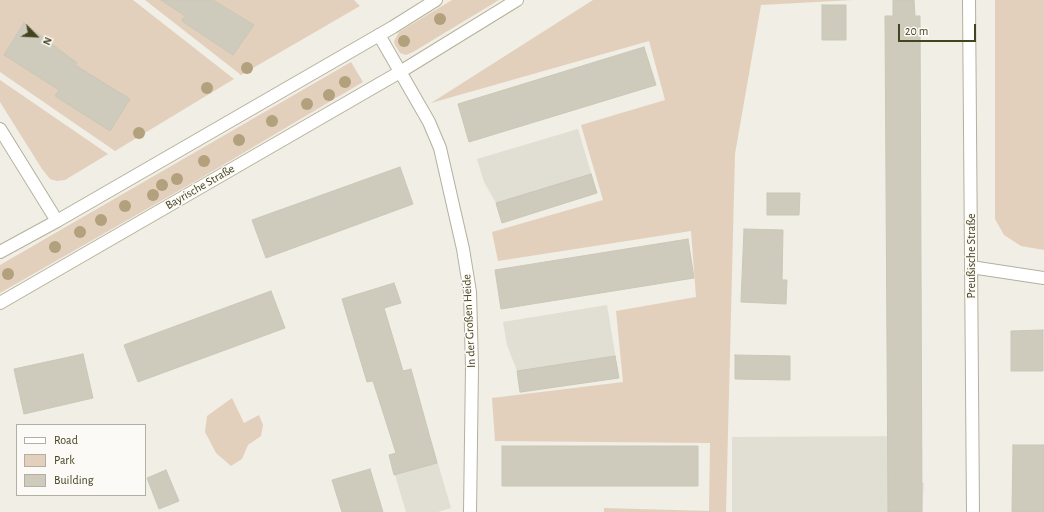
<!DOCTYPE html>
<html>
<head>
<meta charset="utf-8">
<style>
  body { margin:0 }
  #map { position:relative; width:1044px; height:512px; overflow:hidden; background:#f0eee5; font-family:"Alegreya Sans",sans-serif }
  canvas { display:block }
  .legend { position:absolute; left:16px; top:424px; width:130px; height:72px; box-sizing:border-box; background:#fbfaf6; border:1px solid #b2b1a1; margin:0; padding:5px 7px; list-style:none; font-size:12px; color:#454421 }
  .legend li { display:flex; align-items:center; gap:8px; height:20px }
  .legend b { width:20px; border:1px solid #b2b1a1 }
  .north { position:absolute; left:16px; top:16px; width:40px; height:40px; -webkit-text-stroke:3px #fbfaf6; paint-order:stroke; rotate:114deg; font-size:11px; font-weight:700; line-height:16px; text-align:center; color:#454421 }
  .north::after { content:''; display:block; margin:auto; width:14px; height:18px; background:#454421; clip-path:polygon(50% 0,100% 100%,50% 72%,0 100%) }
  .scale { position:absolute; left:898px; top:24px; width:78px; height:18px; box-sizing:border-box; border:2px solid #454421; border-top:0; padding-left:5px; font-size:12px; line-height:14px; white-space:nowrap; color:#454421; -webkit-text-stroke:3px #fbfaf6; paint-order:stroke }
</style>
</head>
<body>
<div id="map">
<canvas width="1044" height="512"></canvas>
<ul class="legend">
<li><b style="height:5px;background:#fff"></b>Road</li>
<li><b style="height:11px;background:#e3d0bc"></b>Park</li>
<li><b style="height:11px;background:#cecbbd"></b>Building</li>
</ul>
<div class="north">N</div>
<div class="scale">20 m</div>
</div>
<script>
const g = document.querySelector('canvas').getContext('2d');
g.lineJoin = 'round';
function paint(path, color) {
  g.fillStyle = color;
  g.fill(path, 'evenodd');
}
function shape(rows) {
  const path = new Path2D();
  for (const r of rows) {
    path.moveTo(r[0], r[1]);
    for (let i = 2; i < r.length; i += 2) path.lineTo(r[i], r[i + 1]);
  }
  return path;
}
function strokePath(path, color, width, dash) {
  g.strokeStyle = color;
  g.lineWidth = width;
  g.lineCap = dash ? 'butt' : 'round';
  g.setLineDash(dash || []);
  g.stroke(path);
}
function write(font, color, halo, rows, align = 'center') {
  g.font = font + ' "Alegreya Sans",sans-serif';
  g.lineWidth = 3;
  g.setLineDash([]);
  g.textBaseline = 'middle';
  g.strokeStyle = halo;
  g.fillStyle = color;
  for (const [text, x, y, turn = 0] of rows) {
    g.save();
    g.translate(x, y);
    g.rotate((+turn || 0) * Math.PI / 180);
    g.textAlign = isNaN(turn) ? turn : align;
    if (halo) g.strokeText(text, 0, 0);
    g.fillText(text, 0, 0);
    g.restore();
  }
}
const built = shape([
  [578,129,597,193,502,223,496,203,484,182,477,159],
  [607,305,619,378,520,393,517,371,507,345,503,322],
  [920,436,920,451,922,451,922,483,924,483,922,512,732,512,732,437],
  [432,443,451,508,438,512,406,512,389,455]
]);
const green = shape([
  [0,0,133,0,234,79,115,151,0,72],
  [145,0,354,0,360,6,241,75],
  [452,0,499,0,413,52,406,55,400,53,395,45,394,41,399,32],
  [593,0,853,0,761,5,735,154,726,512,604,512,604,508,709,511,710,443,495,441,492,398,623,382,616,311,696,297,691,231,498,261,492,232,603,200,581,125,665,100,649,41,431,103],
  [995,0,1044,0,1044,250,1021,246,1004,235,995,219],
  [351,62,363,82,201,178,0,293,0,265],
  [0,80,108,154,65,180,57,181,50,179,42,169,0,102],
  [232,398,244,423,259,415,263,425,261,436,248,445,242,459,231,466,216,453,205,432,207,416]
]);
const building = shape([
  [161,0,213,0,254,25,233,55,182,21,185,16,161,0],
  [893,0,914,0,915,16,920,16,922,512,888,512,885,16,893,16,893,0],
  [822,5,846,5,846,40,822,40,822,5],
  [24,23,77,63,75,65,130,99,110,131,55,96,59,90,4,55,24,23],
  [644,47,656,85,469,142,458,104,644,47],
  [400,167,413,204,266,258,252,220,400,167],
  [591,174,597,193,502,223,496,203,591,174],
  [767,193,800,193,799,215,767,215,767,193],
  [744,229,783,230,782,280,787,280,786,304,741,302,744,229],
  [688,239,694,278,501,309,495,270,688,239],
  [394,283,401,303,384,308,403,371,411,369,437,463,394,475,389,455,396,453,373,381,367,382,342,299,394,283],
  [271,291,285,328,138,382,124,345,271,291],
  [1043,330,1043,371,1011,371,1011,331,1043,330],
  [83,354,93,398,24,414,14,369,83,354],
  [735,355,790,356,790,380,735,379,735,355],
  [615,356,619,378,520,392,517,371,615,356],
  [1013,445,1044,445,1044,512,1012,512,1013,445],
  [502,446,698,446,698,486,502,486,502,446],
  [370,469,383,512,342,512,332,480,370,469],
  [166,470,179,501,159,509,147,478,166,470]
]);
const street = shape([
  [969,0,973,512],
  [379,35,429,122,440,148,463,249,470,292,472,367,470,512],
  [0,129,57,221],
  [971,267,1044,278]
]);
const secondary = shape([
  [0,252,57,221,393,27,436,0],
  [0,303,400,72,517,0]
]);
const trees = [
  [440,19],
  [404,41],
  [247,68],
  [345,82],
  [207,88],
  [329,95],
  [307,104],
  [272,121],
  [139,133],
  [239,140],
  [204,161],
  [177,179],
  [162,185],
  [153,195],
  [125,206],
  [101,220],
  [80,232],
  [55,247],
  [8,274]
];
const streetNames = [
  ["Bayrische Straße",200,187,-30],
  ["Preußische Straße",971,256,-90],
  ["In der Großen Heide",469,321,-93]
];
paint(built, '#e1ded3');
paint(green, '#e3d0bc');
paint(building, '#cecbbd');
strokePath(building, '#cac7b6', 1);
strokePath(street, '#b2b19e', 14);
strokePath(secondary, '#b5b299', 14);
strokePath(street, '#fff', 12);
strokePath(secondary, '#fff', 12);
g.fillStyle = '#b3a07c';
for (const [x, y] of trees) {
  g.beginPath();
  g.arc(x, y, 6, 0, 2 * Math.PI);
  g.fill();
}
write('12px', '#454421', '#fbfaf6', streetNames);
</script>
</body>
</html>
